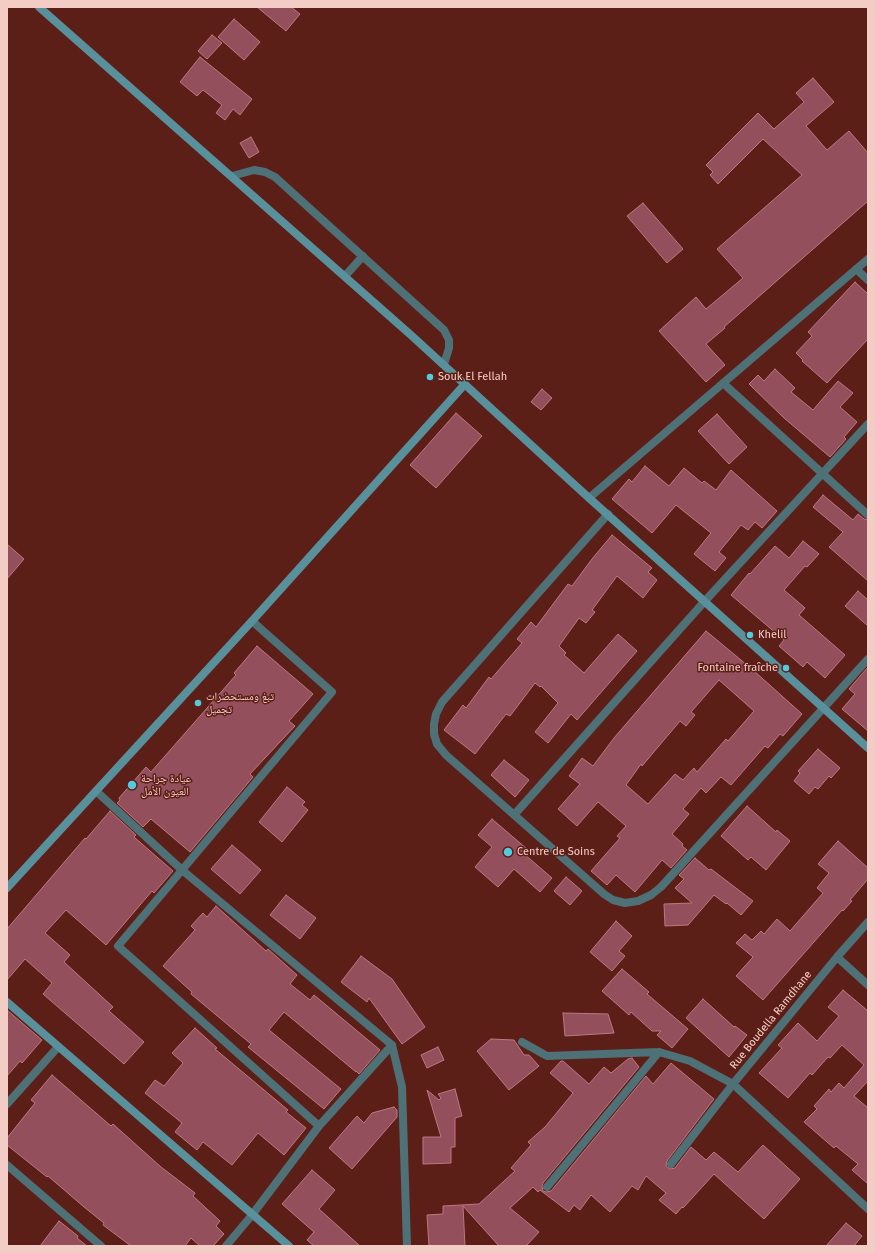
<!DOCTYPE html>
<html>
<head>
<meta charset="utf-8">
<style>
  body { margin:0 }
  #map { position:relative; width:875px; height:1253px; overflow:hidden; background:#5c1f17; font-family:"Fira Sans",sans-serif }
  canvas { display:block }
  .frame { position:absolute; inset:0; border:8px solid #f3ccc5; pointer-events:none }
</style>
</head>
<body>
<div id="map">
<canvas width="875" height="1253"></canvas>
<div class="frame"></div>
</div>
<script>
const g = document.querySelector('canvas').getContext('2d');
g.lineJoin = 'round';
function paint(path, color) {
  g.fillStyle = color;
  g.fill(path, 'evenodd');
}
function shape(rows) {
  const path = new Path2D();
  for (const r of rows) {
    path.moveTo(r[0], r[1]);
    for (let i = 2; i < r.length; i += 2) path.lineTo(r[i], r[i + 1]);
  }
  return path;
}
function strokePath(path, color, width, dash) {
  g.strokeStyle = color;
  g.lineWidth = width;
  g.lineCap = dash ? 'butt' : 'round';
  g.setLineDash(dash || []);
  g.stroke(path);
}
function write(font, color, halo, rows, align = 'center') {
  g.font = font + ' "Fira Sans","Noto Naskh Arabic",sans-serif';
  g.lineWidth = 3;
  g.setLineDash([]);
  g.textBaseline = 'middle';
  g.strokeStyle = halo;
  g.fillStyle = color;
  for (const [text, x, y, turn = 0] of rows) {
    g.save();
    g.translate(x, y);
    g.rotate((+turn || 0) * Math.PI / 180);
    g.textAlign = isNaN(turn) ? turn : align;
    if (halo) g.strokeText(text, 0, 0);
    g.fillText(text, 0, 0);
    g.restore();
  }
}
const building = shape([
  [257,7,291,7,300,14,286,31,257,7],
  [234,19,260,42,244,60,218,37,234,19],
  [212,35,222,43,207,59,198,51,212,35],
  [200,57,252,99,240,115,233,109,225,120,216,113,222,105,203,90,197,96,180,82,200,57],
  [813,78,834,102,806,126,827,150,849,131,868,153,868,201,724,327,725,328,706,344,725,365,706,382,659,331,696,297,706,309,743,278,717,249,802,175,763,139,718,184,710,175,713,172,706,165,758,113,774,129,804,102,796,93,813,78],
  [251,137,259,152,249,158,240,143,251,137],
  [643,203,683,249,667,263,627,216,643,203],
  [855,282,868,294,868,339,827,383,802,361,803,360,796,353,812,336,808,332,855,282],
  [775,369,795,388,791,392,813,410,838,381,853,393,840,407,857,422,844,437,846,439,830,457,784,418,749,384,758,375,764,381,775,369],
  [542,389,552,398,541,410,531,402,542,389],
  [456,413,482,436,436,488,410,465,456,413],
  [717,414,747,447,729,464,698,431,717,414],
  [645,466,669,486,684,468,702,483,704,481,716,490,731,470,777,511,762,528,755,522,748,530,741,525,719,552,726,558,715,571,694,554,711,533,676,505,652,533,612,499,629,479,632,482,645,466],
  [823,495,853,520,858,514,864,519,868,520,868,581,829,547,843,532,813,507,823,495],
  [612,535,652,568,648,572,657,580,643,598,617,576,592,610,595,612,586,623,579,618,559,646,566,653,564,655,584,673,618,634,637,651,577,720,571,714,548,743,535,732,558,703,541,686,540,687,535,683,510,716,506,714,475,754,444,730,463,705,466,708,489,677,491,679,522,643,517,639,531,622,536,627,568,584,572,586,592,559,612,535],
  [803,541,819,554,807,567,805,566,784,590,805,608,799,615,845,655,825,678,807,662,803,667,779,646,784,640,731,595,749,573,750,574,775,546,789,558,803,541],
  [7,544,24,559,7,579,7,544],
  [858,591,868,600,868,626,845,606,858,591],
  [706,631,753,670,802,714,783,736,780,734,768,748,765,746,731,785,721,777,706,793,701,788,683,809,689,814,672,834,683,844,682,846,687,850,671,868,662,860,635,892,616,875,607,885,591,871,620,838,617,836,626,826,598,802,577,826,558,809,580,784,569,776,582,758,593,766,614,738,706,631],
  [719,680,754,711,728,741,726,739,697,772,694,768,683,780,675,774,648,804,626,785,641,764,642,766,680,721,686,726,695,715,691,712,719,680],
  [257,646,313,694,289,721,295,726,250,774,253,777,190,852,151,819,143,827,117,803,120,800,119,798,146,767,151,772,236,675,234,673,257,646],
  [868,667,868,731,842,709,855,694,849,689,868,667],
  [818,749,840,768,831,778,829,776,818,789,815,787,809,794,794,781,800,773,798,771,818,749],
  [504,760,529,780,515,797,491,775,504,760],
  [287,787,305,802,302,805,308,810,282,842,259,822,287,787],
  [747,806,776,832,777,830,790,841,766,870,751,857,748,860,721,836,747,806],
  [110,811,136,835,134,837,173,871,154,893,152,891,106,945,66,910,45,933,70,955,64,962,113,1007,109,1011,144,1042,124,1064,43,994,52,983,25,959,7,980,7,929,85,838,86,839,110,811],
  [492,819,527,849,523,853,552,878,540,892,514,869,498,887,475,867,492,847,478,835,492,819],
  [838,841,868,868,868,879,850,900,852,901,843,911,842,910,763,1000,736,976,753,957,736,943,745,934,752,940,761,931,764,934,777,919,790,931,823,893,817,888,829,873,818,864,838,841],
  [232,845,261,870,240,894,211,869,232,845],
  [695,858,709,870,711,869,753,901,741,915,727,903,726,904,714,895,688,925,665,926,664,904,692,903,675,888,684,879,679,875,695,858],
  [566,877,582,891,570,905,554,891,566,877],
  [286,895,316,918,300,939,270,915,286,895],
  [216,906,266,951,268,949,297,975,290,984,310,1000,314,995,380,1050,359,1074,356,1071,356,1072,284,1012,269,1030,341,1089,324,1109,248,1047,251,1044,191,994,192,992,163,966,195,930,191,926,203,913,207,917,216,906],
  [616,921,632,936,619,951,625,956,612,971,590,952,616,921],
  [361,956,392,979,425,1027,402,1044,369,998,367,1002,341,982,361,956],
  [622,969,649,992,647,994,688,1029,672,1048,657,1035,661,1031,652,1031,631,1012,629,1015,602,991,622,969],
  [843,990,868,1011,868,1081,854,1096,868,1108,868,1184,852,1170,858,1164,836,1146,834,1148,804,1122,817,1109,814,1106,829,1089,831,1092,839,1083,844,1088,864,1065,842,1045,830,1058,828,1057,812,1075,810,1073,788,1098,759,1073,782,1048,778,1045,798,1023,817,1041,839,1016,828,1007,843,990],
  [703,999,734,1027,735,1026,747,1035,729,1057,686,1018,703,999],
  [7,1010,42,1040,22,1063,20,1061,7,1076,7,1010],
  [563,1013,608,1014,614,1033,565,1036,563,1013],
  [195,1028,217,1048,215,1049,288,1110,286,1112,306,1128,284,1155,258,1133,232,1165,203,1142,197,1150,175,1132,182,1123,145,1093,155,1080,164,1086,183,1063,172,1053,195,1028],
  [491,1039,514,1040,524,1055,529,1055,539,1066,509,1090,477,1051,491,1039],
  [438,1047,444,1060,427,1068,421,1055,438,1047],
  [632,1058,639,1067,543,1183,542,1186,543,1191,546,1192,551,1191,646,1076,653,1084,671,1063,714,1099,667,1161,666,1166,670,1169,675,1168,691,1147,706,1160,714,1152,738,1172,763,1145,800,1179,764,1219,714,1174,683,1208,682,1207,676,1214,659,1200,666,1193,646,1176,638,1190,632,1186,610,1212,591,1195,580,1210,574,1205,569,1212,540,1190,538,1192,533,1187,510,1208,539,1232,526,1246,499,1246,463,1206,465,1246,429,1246,427,1215,443,1214,443,1206,479,1204,515,1171,511,1168,531,1145,528,1142,545,1127,573,1093,550,1073,561,1061,563,1061,589,1084,604,1067,611,1073,628,1059,632,1058],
  [52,1075,111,1126,113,1124,161,1167,195,1193,193,1196,220,1221,216,1226,224,1234,213,1246,200,1246,191,1238,185,1246,131,1246,103,1225,104,1223,84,1207,48,1176,47,1177,7,1145,7,1138,35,1103,31,1100,52,1075],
  [455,1089,462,1116,455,1118,455,1147,451,1147,451,1163,423,1164,423,1137,441,1137,427,1090,439,1100,441,1098,438,1094,455,1089],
  [394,1107,397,1110,397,1117,352,1169,329,1148,357,1116,364,1123,372,1113,394,1107],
  [312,1170,335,1190,319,1209,360,1246,314,1246,307,1240,314,1232,282,1204,312,1170],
  [59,1221,78,1236,77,1238,87,1246,40,1246,59,1221],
  [846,1223,862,1236,854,1246,826,1246,846,1223]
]);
const lane = shape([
  [232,176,254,170,265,172,275,177,444,330,449,340,449,348,444,364],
  [345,276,363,256]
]);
const street = shape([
  [856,269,868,280],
  [723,383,868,515],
  [589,498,868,259],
  [608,514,442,702,436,714,434,724,434,734,437,744,446,755,604,894,613,900,625,903,638,901,651,895,661,887,868,659],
  [252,621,332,692,118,946,319,1126],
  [96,791,182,870,392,1045,402,1087,407,1246],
  [514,815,704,602,868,424],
  [868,922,837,957,733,1084,868,1209],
  [837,957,868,985],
  [522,1042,547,1056,659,1052,690,1061,733,1084,671,1164],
  [7,1104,58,1047],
  [7,1165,101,1246],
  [547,1187,659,1052],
  [226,1246,252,1215,319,1126,392,1045]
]);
const secondary = shape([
  [39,7,412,336,589,498,868,748],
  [7,888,252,621,465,384],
  [7,1002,289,1246]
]);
const markers = [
  [430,377,4,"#54cadd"],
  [750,635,4,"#54cadd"],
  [786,668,4,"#54cadd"],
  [198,703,4,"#54cadd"],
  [132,785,5,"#54cadd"],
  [508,852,5,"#54cadd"]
];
const poiNames = [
  ["Souk El Fellah",438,377],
  ["Khelil",758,635],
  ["Fontaine fraîche",778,668,"right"],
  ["تبغ ومستحضرات",206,697],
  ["تجميل",206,710],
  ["عيادة جراحة",141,779],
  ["العيون الأمل",141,792],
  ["Centre de Soins",517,852]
];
const streetNames = [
  ["Rue Boudella Ramdhane",771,1020,-51]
];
paint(building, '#934f5b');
strokePath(building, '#bf7782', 1);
strokePath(lane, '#4e7177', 8);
strokePath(street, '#4e7177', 8);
strokePath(secondary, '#58919b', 8);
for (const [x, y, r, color] of markers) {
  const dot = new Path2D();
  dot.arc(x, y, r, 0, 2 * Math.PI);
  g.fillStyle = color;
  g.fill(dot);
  strokePath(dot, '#5c1f17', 1.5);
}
write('11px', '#f3ccc5', '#5c1f17', poiNames, 'left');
write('11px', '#f3ccc5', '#5c1f17', streetNames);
</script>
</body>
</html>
